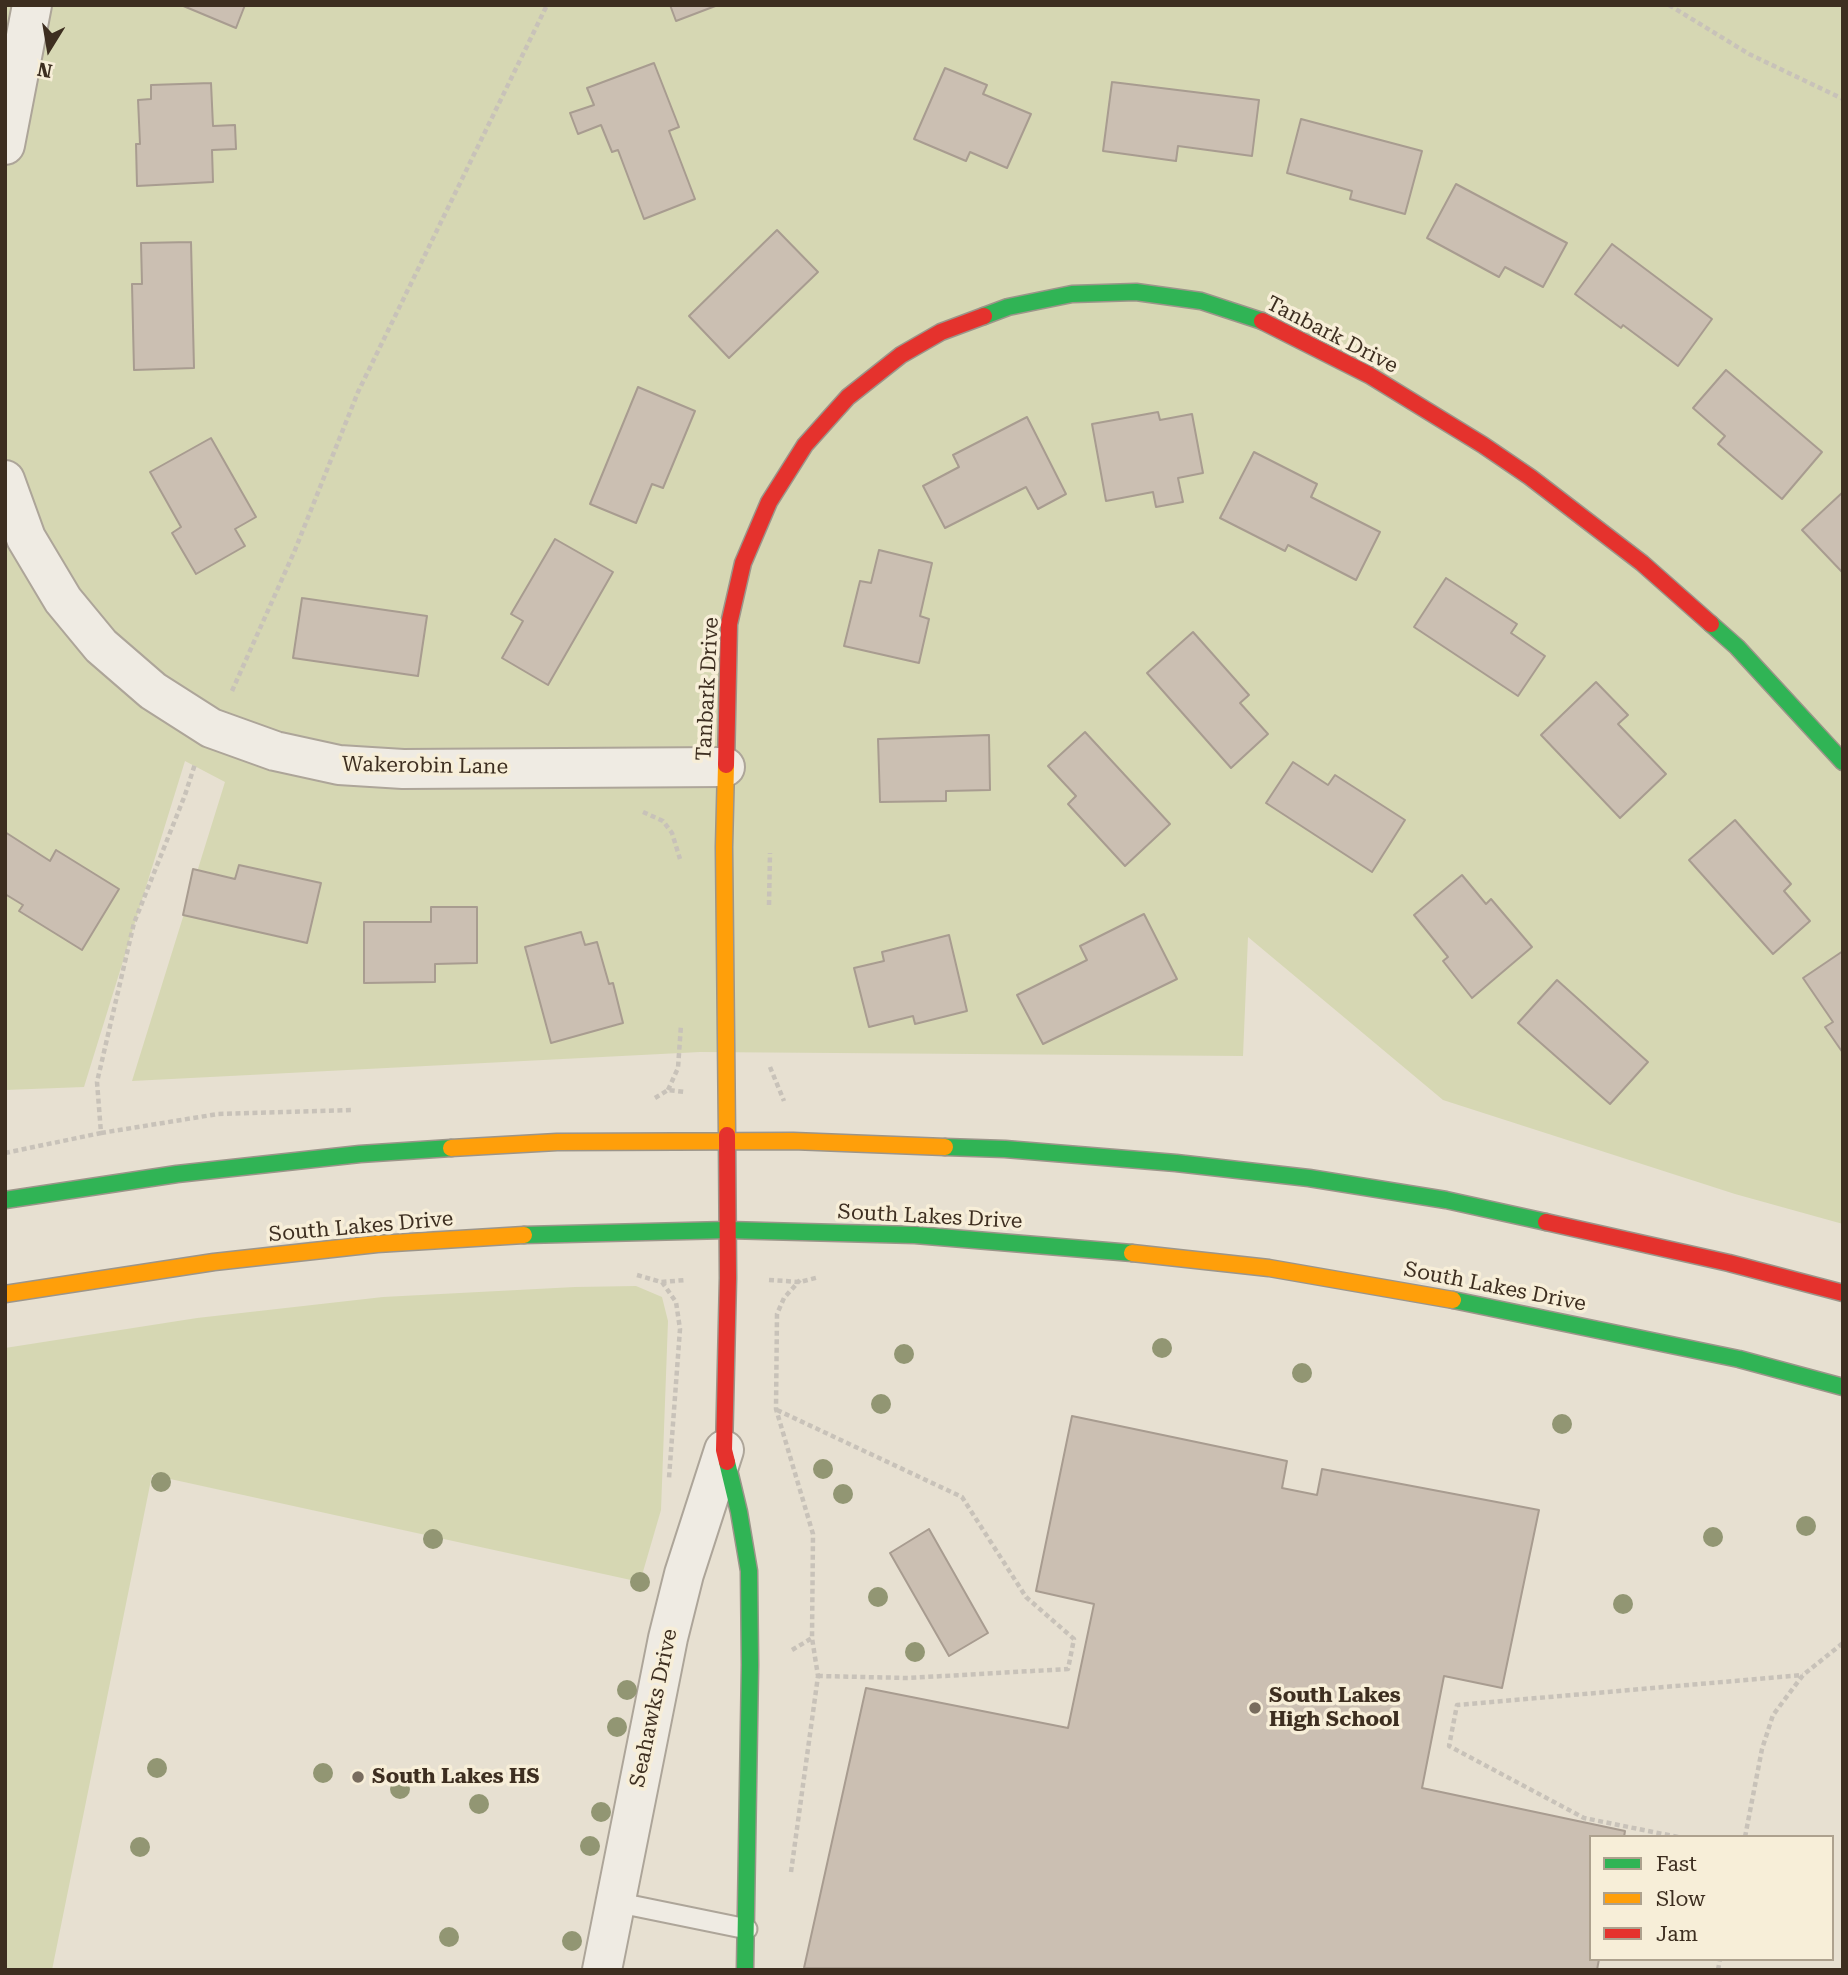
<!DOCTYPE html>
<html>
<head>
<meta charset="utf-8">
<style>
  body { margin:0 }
  #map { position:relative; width:1848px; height:1975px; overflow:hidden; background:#e7e0d1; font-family:"Roboto Serif",serif }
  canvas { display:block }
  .frame { position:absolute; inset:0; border:7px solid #3d2e20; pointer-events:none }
  .legend { position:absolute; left:1589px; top:1835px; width:245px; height:126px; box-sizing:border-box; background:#f7eed8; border:2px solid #ada18e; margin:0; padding:9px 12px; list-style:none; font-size:21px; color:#3d2e20 }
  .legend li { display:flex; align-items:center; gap:14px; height:35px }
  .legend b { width:35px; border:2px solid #ada18e }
  .north { position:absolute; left:14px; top:14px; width:70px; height:70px; -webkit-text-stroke:5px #f7eed8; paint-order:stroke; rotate:191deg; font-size:19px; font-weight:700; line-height:28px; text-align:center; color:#3d2e20 }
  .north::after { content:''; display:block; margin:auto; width:24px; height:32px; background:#3d2e20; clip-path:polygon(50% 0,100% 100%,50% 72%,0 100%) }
</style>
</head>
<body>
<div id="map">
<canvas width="1848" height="1975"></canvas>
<div class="frame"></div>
<ul class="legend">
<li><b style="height:9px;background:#30b455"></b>Fast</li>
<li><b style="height:9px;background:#ff9f0a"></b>Slow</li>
<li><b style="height:9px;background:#e5322d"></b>Jam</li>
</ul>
<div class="north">N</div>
</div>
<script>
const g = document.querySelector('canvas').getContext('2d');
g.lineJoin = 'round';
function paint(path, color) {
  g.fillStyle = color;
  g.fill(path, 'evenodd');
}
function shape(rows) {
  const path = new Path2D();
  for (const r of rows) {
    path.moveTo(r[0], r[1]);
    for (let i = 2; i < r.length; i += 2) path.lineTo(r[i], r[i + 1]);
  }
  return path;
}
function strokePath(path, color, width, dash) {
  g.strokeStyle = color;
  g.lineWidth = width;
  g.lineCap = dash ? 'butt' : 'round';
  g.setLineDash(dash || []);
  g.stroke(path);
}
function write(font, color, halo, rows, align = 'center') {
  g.font = font + ' "Roboto Serif",serif';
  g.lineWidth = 7;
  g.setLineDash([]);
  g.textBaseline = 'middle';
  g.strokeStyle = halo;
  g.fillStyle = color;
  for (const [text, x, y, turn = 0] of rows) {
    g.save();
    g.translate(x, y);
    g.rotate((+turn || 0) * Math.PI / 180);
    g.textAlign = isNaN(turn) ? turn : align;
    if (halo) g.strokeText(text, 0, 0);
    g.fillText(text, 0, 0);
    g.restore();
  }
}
const green = shape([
  [5,5,1843,5,1843,1224,1735,1194,1443,1100,1248,937,1243,1056,700,1052,132,1081,225,782,185,761,84,1087,5,1090],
  [636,1286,662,1297,668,1321,661,1510,640,1582,152,1475,52,1970,5,1970,5,1348,197,1318,383,1297,575,1287]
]);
const building = shape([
  [181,5,245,5,236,28,181,5],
  [670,5,718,5,676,21,670,5],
  [654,63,679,127,669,131,695,199,644,219,618,150,612,152,601,125,578,134,570,113,594,105,587,88,654,63],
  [945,68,987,85,983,94,1031,114,1007,168,970,152,966,161,914,139,945,68],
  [1112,82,1259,100,1252,156,1178,146,1176,161,1103,151,1112,82],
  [211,83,213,126,235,125,236,149,212,150,213,182,137,186,136,144,140,144,138,100,151,99,151,85,211,83],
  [1301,119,1422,151,1405,214,1350,199,1352,191,1287,173,1301,119],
  [1456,184,1567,243,1543,287,1505,267,1499,277,1427,238,1456,184],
  [777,230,818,272,729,358,689,316,777,230],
  [191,242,194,368,134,370,132,284,142,284,141,243,191,242],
  [1612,244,1712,319,1678,366,1623,325,1621,328,1575,294,1612,244],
  [1726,370,1822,452,1782,499,1718,444,1725,436,1693,408,1726,370],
  [638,387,695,411,663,488,652,484,636,523,590,504,638,387],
  [1158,412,1160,420,1192,414,1203,473,1178,478,1183,502,1156,507,1153,492,1106,501,1092,424,1158,412],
  [1027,417,1066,494,1038,509,1026,487,945,528,923,486,959,467,953,455,1027,417],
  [211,438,256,517,235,529,245,546,196,574,172,533,181,527,150,472,211,438],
  [1254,452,1317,484,1311,497,1380,532,1356,580,1288,545,1285,551,1220,518,1254,452],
  [1843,492,1843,573,1802,530,1843,492],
  [555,539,613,572,548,685,502,658,523,621,511,614,555,539],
  [879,550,932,563,920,616,929,619,919,663,844,646,860,581,871,583,879,550],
  [1446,578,1517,624,1511,633,1545,656,1518,696,1414,627,1446,578],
  [302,598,427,616,418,676,293,658,302,598],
  [1193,632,1249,695,1240,703,1268,734,1231,768,1147,673,1193,632],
  [1596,682,1628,715,1618,724,1666,774,1620,818,1541,735,1596,682],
  [1085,732,1170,824,1125,866,1068,804,1076,796,1048,766,1085,732],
  [989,735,990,790,946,791,946,801,880,802,878,739,989,735],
  [1293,762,1328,785,1335,775,1405,820,1372,872,1266,803,1293,762],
  [1735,820,1791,884,1784,891,1810,921,1773,954,1689,860,1735,820],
  [5,832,50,861,56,850,119,889,82,950,19,911,23,905,5,894,5,832],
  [239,865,321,883,307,943,183,915,193,869,235,879,239,865],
  [1462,875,1486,904,1491,899,1532,947,1472,998,1443,961,1448,957,1414,915,1462,875],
  [431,907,477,907,477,963,435,964,435,982,364,983,364,922,431,922,431,907],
  [1144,914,1177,979,1043,1044,1017,995,1087,960,1080,946,1144,914],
  [581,932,585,945,597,942,609,984,613,983,623,1023,551,1043,525,947,581,932],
  [949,935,967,1011,915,1024,913,1016,869,1027,854,968,884,961,882,952,949,935],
  [1843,951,1843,1053,1825,1027,1833,1022,1803,978,1843,951],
  [1557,980,1648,1062,1610,1104,1518,1023,1557,980],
  [1072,1416,1287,1461,1282,1488,1317,1495,1322,1469,1539,1510,1502,1688,1444,1676,1422,1788,1625,1831,1624,1837,1591,1837,1591,1959,1599,1959,1597,1970,804,1968,866,1688,1068,1728,1094,1604,1036,1591,1072,1416],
  [929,1529,988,1633,949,1656,890,1553,929,1529]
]);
const path = shape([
  [1669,5,1749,54,1843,99],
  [232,691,295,550,358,392,547,5],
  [643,812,663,821,672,833,680,859],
  [769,905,770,853],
  [770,1067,784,1101],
  [668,1090,678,1068,681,1025],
  [655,1098,668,1090,685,1092],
  [101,1133,218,1114,354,1110],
  [5,1153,101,1133,97,1082,134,923,185,795,195,764],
  [637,1275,661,1282,686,1280],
  [769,1280,800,1282,819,1277],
  [662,1282,676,1302,680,1329,669,1478],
  [777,1410,962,1497,1026,1597,1074,1639,1068,1669,908,1678,818,1676],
  [792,1650,812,1638],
  [1678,1837,1584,1818,1449,1746,1457,1705,1803,1675],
  [1745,1837,1762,1749,1773,1715,1803,1675,1843,1643],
  [791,1872,818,1676,812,1638,813,1534,776,1409,777,1314,784,1298,800,1280],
  [1718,1970,1720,1959]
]);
const lane = shape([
  [615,1902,747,1929]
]);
const street = shape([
  [5,145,32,5],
  [5,480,26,538,63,600,101,646,153,691,211,728,275,751,339,765,403,769,725,767],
  [602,1970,668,1638,684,1574,724,1450]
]);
const fast = shape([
  [984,316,1008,307,1072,294,1136,292,1201,301,1262,321],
  [1711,624,1737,647,1843,762],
  [945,1147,1005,1149,1176,1163,1309,1178,1446,1200,1546,1222],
  [5,1200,177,1174,360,1154,451,1148],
  [524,1235,727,1230,915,1235,1132,1253],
  [1453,1300,1739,1359,1843,1387],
  [727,1462,739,1512,749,1571,750,1665,745,1970]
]);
const slow = shape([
  [726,765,724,847,727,1135],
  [451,1148,557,1142,793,1141,945,1147],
  [1132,1253,1269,1268,1453,1300],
  [5,1294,214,1262,377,1244,524,1235]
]);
const jam = shape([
  [1262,321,1369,375,1483,445,1530,477,1642,563,1711,624],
  [726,765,729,624,743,563,769,502,805,445,848,397,901,355,941,332,984,316],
  [727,1135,728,1278,724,1450,727,1462],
  [1546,1222,1729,1263,1843,1293]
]);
const trees = [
  [1162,1348],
  [904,1354],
  [1302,1373],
  [881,1404],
  [1562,1424],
  [823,1469],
  [161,1482],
  [843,1494],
  [1806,1526],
  [1713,1537],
  [433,1539],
  [640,1582],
  [878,1597],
  [1623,1604],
  [915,1652],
  [627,1690],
  [617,1727],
  [157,1768],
  [323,1773],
  [400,1789],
  [479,1804],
  [601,1812],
  [590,1846],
  [140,1847],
  [449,1937],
  [572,1941]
];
const markers = [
  [1255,1708,7,"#786c5e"],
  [358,1777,7,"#786c5e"]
];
const streetNames = [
  ["Tanbark Drive",1332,335,27],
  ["Tanbark Drive",708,689,-87],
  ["Wakerobin Lane",425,766,1],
  ["South Lakes Drive",930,1217,3],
  ["South Lakes Drive",361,1227,-5],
  ["South Lakes Drive",1495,1287,11],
  ["Seahawks Drive",654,1708,-78]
];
const poiNames = [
  ["South Lakes",1269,1696],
  ["High School",1269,1720],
  ["South Lakes HS",372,1777]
];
paint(green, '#d6d7b3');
paint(building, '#cbbfb2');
strokePath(building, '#a89c90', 2);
strokePath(lane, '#ada599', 23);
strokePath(street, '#ada599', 42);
strokePath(fast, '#9c958a', 19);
strokePath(slow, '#9c958a', 19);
strokePath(jam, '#9c958a', 19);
strokePath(path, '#c8c2b9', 4.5, [5, 3.5]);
strokePath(lane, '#efebe3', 19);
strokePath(street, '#efebe3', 38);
strokePath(fast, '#30b455', 16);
strokePath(slow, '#ff9f0a', 16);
strokePath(jam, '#e5322d', 16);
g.fillStyle = '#929673';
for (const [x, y] of trees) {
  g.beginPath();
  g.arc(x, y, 10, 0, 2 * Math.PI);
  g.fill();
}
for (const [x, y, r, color] of markers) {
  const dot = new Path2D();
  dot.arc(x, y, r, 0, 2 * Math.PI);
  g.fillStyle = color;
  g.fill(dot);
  strokePath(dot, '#f7eed8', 2.5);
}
write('21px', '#3d2e20', '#f7eed8', streetNames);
write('bold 21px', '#3d2e20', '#f7eed8', poiNames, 'left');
</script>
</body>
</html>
